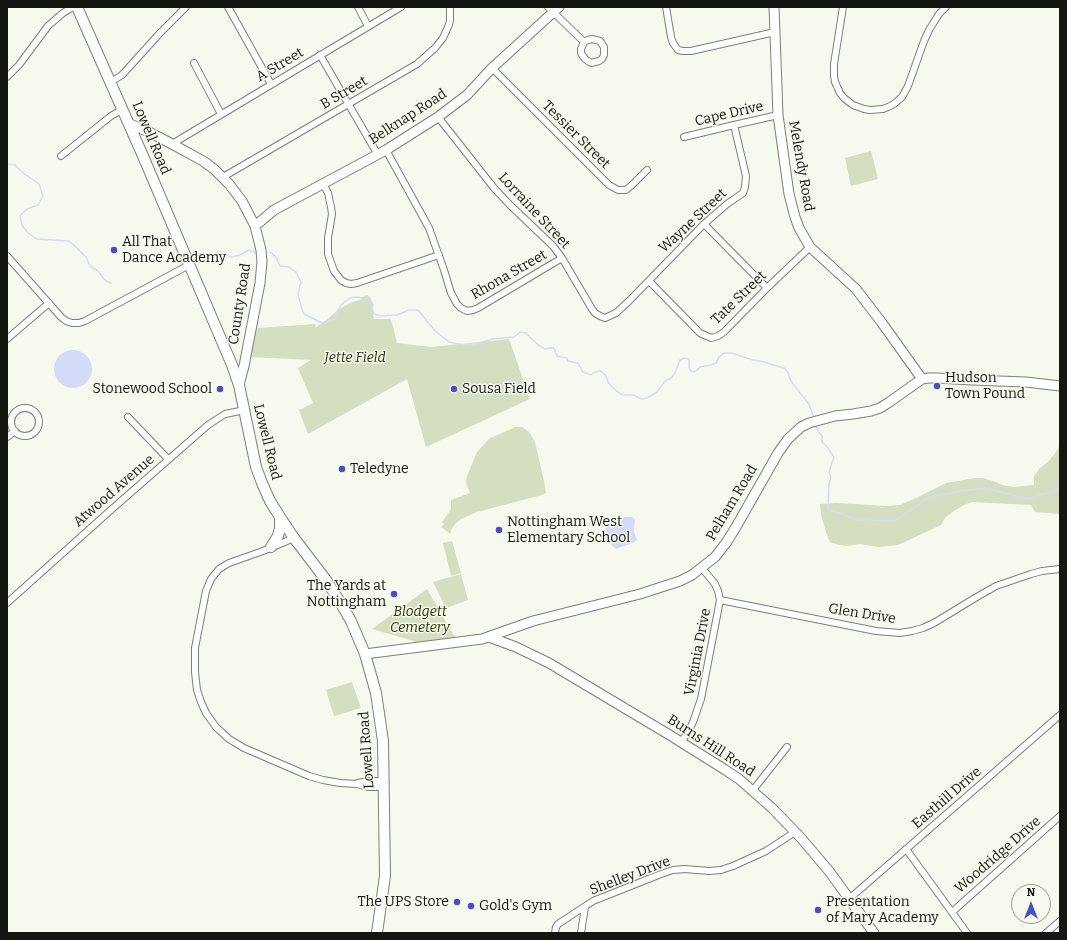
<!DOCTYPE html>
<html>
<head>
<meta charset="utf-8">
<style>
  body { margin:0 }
  #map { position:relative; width:1067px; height:940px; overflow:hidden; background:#f6f9ee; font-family:Bitter,serif }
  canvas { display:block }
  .frame { position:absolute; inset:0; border:8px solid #151612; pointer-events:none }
  .north { position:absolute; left:1011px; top:884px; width:40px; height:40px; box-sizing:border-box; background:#f6f9ee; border:1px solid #9c9e96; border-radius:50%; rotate:0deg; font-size:11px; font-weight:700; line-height:16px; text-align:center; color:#151612 }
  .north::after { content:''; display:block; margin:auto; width:14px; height:18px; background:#484fc4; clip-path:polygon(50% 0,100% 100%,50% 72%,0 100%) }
</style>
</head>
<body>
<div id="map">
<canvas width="1067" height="940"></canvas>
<div class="frame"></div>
<div class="north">N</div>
</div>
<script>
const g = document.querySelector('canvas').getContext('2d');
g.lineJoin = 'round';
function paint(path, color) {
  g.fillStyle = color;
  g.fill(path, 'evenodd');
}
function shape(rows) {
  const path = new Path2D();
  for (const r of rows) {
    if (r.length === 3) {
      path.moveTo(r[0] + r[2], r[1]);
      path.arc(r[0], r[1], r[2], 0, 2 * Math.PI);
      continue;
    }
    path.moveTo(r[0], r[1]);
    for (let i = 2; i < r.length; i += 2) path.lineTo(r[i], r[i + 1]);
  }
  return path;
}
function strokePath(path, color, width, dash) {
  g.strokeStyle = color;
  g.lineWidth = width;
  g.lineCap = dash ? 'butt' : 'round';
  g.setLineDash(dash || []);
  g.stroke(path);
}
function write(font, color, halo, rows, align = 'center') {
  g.font = font + ' Bitter,serif';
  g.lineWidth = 3;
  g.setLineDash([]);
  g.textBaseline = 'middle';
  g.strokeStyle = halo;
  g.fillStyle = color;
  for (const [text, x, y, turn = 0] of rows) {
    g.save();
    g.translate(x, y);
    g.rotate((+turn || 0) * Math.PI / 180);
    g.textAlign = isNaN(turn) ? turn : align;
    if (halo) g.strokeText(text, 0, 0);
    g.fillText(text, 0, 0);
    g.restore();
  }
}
const green = shape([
  [871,151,878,179,851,186,845,158],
  [367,295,370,297,373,304,373,315,374,319,391,319,397,343,431,347,509,339,530,399,426,447,407,379,308,434,299,410,313,403,298,368,311,360,250,357,257,328,316,324,315,326,316,327,323,323,338,310,350,303,360,300,362,297],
  [515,427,522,427,529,432,535,442,544,481,546,493,542,495,477,512,461,519,456,523,452,528,450,534,441,527,444,524,442,522,451,509,451,500,470,493,466,483,467,476,477,452,489,439],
  [1060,444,1060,514,1035,512,1031,505,972,502,964,505,954,511,945,518,941,525,898,545,878,547,860,544,846,546,831,543,828,538,821,515,820,504,836,503,887,506,900,505,916,498,946,483,975,478,983,478,996,482,1002,485,1014,487,1034,485,1034,476,1039,469,1049,461,1058,449],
  [452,541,461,573,451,576,443,543],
  [461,574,468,600,446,608,433,582],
  [427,589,455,637,417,642,372,629],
  [352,682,361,708,334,716,326,690]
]);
const water = shape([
  [73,369,19],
  [625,517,632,517,635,519,634,532,637,540,633,543,616,549,609,543,605,538,605,531,607,523]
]);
const stream = shape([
  [7,164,15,165,23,173,39,184,43,196,38,205,27,209,20,216,22,225,28,233,37,239,69,241,77,248,86,257,90,266,98,271,104,279,108,282,111,283],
  [270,252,276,257,280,266,289,267,296,272,301,282,298,294,301,306,304,314,322,323,335,319,336,313,342,304,350,298,358,297,369,299,374,314,381,316,397,315,409,310,418,310,435,331,449,342,464,345,475,344,493,339,514,337,520,332,526,333,537,344,545,349,550,348,554,348,557,356,563,357,567,358,568,361,578,363,583,372,591,375,595,372,601,371,606,376,608,382,612,387,619,393,624,395,633,395,642,399,647,398,657,392,665,381,671,378,675,373,680,360,684,358,689,359,689,368,692,372,696,371,700,367,711,365,716,363,719,357,724,353,731,353,753,360,760,361,784,368,788,372,790,379,793,384,809,404,814,418],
  [191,253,226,255,232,257,240,255,249,250,256,253],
  [816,425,818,431,822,436,822,442,827,447,834,457,829,472,831,477,829,484,828,509,858,520,895,521,929,497,961,491,985,488,1029,499,1060,489]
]);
const street = shape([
  [228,7,271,84],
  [358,7,368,26],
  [548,7,584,42,581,49,581,53,585,59,591,63,599,61,602,59,604,55,604,47,600,41,592,39,588,40,584,42],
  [666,7,671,37,673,43,678,50,683,51,691,51,775,32],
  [843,7,834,64,834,76,835,82,840,93,844,98,853,105,864,109,870,110,883,109,888,107,894,104,902,97,908,86,924,41,929,30,939,14,946,7],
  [320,55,378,155],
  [194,63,221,114],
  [492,68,609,185,618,190,626,190,632,185,647,170],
  [7,77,19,65,48,26,63,13,73,7],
  [111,82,122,75,160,33,186,7],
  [438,117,494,188,510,205,553,246,562,258,592,309,595,313,600,316,605,318,616,313,629,301,704,224,727,204,743,193,745,187,746,176,734,125],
  [684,137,734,125,778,115],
  [172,144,401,7],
  [386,150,429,228,444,270,451,293,457,304,461,308,467,311,473,310,478,308,562,258],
  [61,156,111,116,123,109],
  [223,177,417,64,435,48,443,38,448,27,450,21,450,7],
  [323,184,328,193,331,207,332,214,328,238,328,254,334,271,341,280,346,283,351,284,357,283,439,255],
  [704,224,767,288],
  [7,256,61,317,66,321,72,323,79,323,85,321,189,265],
  [649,281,700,333,711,338,718,336,724,332,767,288,810,247],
  [7,339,49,303],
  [25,422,14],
  [128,417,168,459],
  [7,437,15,431],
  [294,538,263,551,229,563,219,569,211,579,206,591,195,648,195,672,197,690,201,702,206,713,216,727,229,739,244,748,309,776,323,780,340,783,357,784,368,787,384,787],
  [720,600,876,631,900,633,912,631,923,628,934,623,975,598,996,586,1031,574,1042,571,1060,569],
  [7,603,112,509,208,425,225,414,245,410],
  [681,742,688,732,693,722,701,699,720,600,718,591,715,584,702,568],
  [358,783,368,781,384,781],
  [753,790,787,747],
  [906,849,967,933],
  [849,899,1060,715],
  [952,912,1060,816],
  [555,933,556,927,558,924,593,901,661,874,673,870,685,869,709,871,721,870,733,866,766,851,795,832],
  [581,933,585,907],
  [1046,933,1060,921]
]);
const secondary = shape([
  [774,7,778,115,789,194,795,217,799,228,810,247,856,289,882,323,922,379],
  [130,124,149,132,172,144,203,161,214,169,229,184,242,201,255,226,261,250,262,262,260,283,244,366,239,385],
  [255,226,274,210,386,150,438,117,467,95,492,68,559,7],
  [489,637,516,647,549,663,668,734,724,769,739,779,773,809,801,838,829,871,874,933],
  [365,654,482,639,533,621,640,594,680,581,692,575,715,557,726,543,736,527,778,453,788,439,801,427,809,423,835,416,853,414,871,411,880,408,888,403,922,379,929,378,937,378,972,380,1026,382,1060,386]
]);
const primary = shape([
  [77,7,143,156,232,365,239,385,256,467,262,483,270,501,280,517,294,538,326,580,340,602,351,621,365,654,376,693,383,741,385,876,377,933],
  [271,547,278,536,280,528,280,517]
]);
const markers = [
  [114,250,4,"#484fc4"],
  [937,386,4,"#484fc4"],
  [220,389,4,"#484fc4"],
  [454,389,4,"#484fc4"],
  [342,469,4,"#484fc4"],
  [499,530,4,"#484fc4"],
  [394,594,4,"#484fc4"],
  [457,902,4,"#484fc4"],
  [471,906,4,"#484fc4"],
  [818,910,4,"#484fc4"]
];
const streetNames = [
  ["A Street",280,65,-31],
  ["B Street",344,93,-30],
  ["Cape Drive",729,114,-13],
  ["Belknap Road",408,117,-33],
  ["Tessier Street",576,135,45],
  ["Lowell Road",151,138,67],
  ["Melendy Road",801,166,80],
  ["Lorraine Street",534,211,47],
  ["Wayne Street",693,221,-43],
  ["Rhona Street",509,275,-30],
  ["Tate Street",739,298,-44],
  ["County Road",240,304,-81],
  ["Lowell Road",267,442,76],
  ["Atwood Avenue",114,491,-41],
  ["Pelham Road",732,503,-59],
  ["Glen Drive",862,614,9],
  ["Virginia Drive",698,652,-79],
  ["Burns Hill Road",711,746,33],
  ["Lowell Road",367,750,-94],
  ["Easthill Drive",947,798,-41],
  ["Woodridge Drive",998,855,-41],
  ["Shelley Drive",630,876,-21]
];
const poiNames = [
  ["All That",122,242],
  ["Dance Academy",122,258],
  ["Hudson",945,378],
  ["Town Pound",945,394],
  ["Stonewood School",212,389,"right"],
  ["Sousa Field",462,389],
  ["Teledyne",350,469],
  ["Nottingham West",507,522],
  ["Elementary School",507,538],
  ["The Yards at",386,586,"right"],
  ["Nottingham",386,602,"right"],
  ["The UPS Store",449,902,"right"],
  ["Presentation",826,902],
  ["of Mary Academy",826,918],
  ["Gold's Gym",479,906]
];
const parkNames = [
  ["Jette Field",355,358],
  ["Blodgett",420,612],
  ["Cemetery",420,628]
];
paint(green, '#d5dec0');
paint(water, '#d4dbf9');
strokePath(stream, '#d4dbf9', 1.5);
strokePath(street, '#7d8075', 8);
strokePath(secondary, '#7d8075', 11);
strokePath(primary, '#7d8075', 12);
strokePath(street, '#fff', 6);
strokePath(secondary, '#fff', 9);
strokePath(primary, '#fff', 10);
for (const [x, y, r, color] of markers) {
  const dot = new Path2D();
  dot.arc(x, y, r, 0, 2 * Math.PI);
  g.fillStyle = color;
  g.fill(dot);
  strokePath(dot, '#f6f9ee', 1.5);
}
write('14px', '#151612', '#f6f9ee', streetNames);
write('14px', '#151612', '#f6f9ee', poiNames, 'left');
write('italic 14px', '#293205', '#f6f9ee', parkNames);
</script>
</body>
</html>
